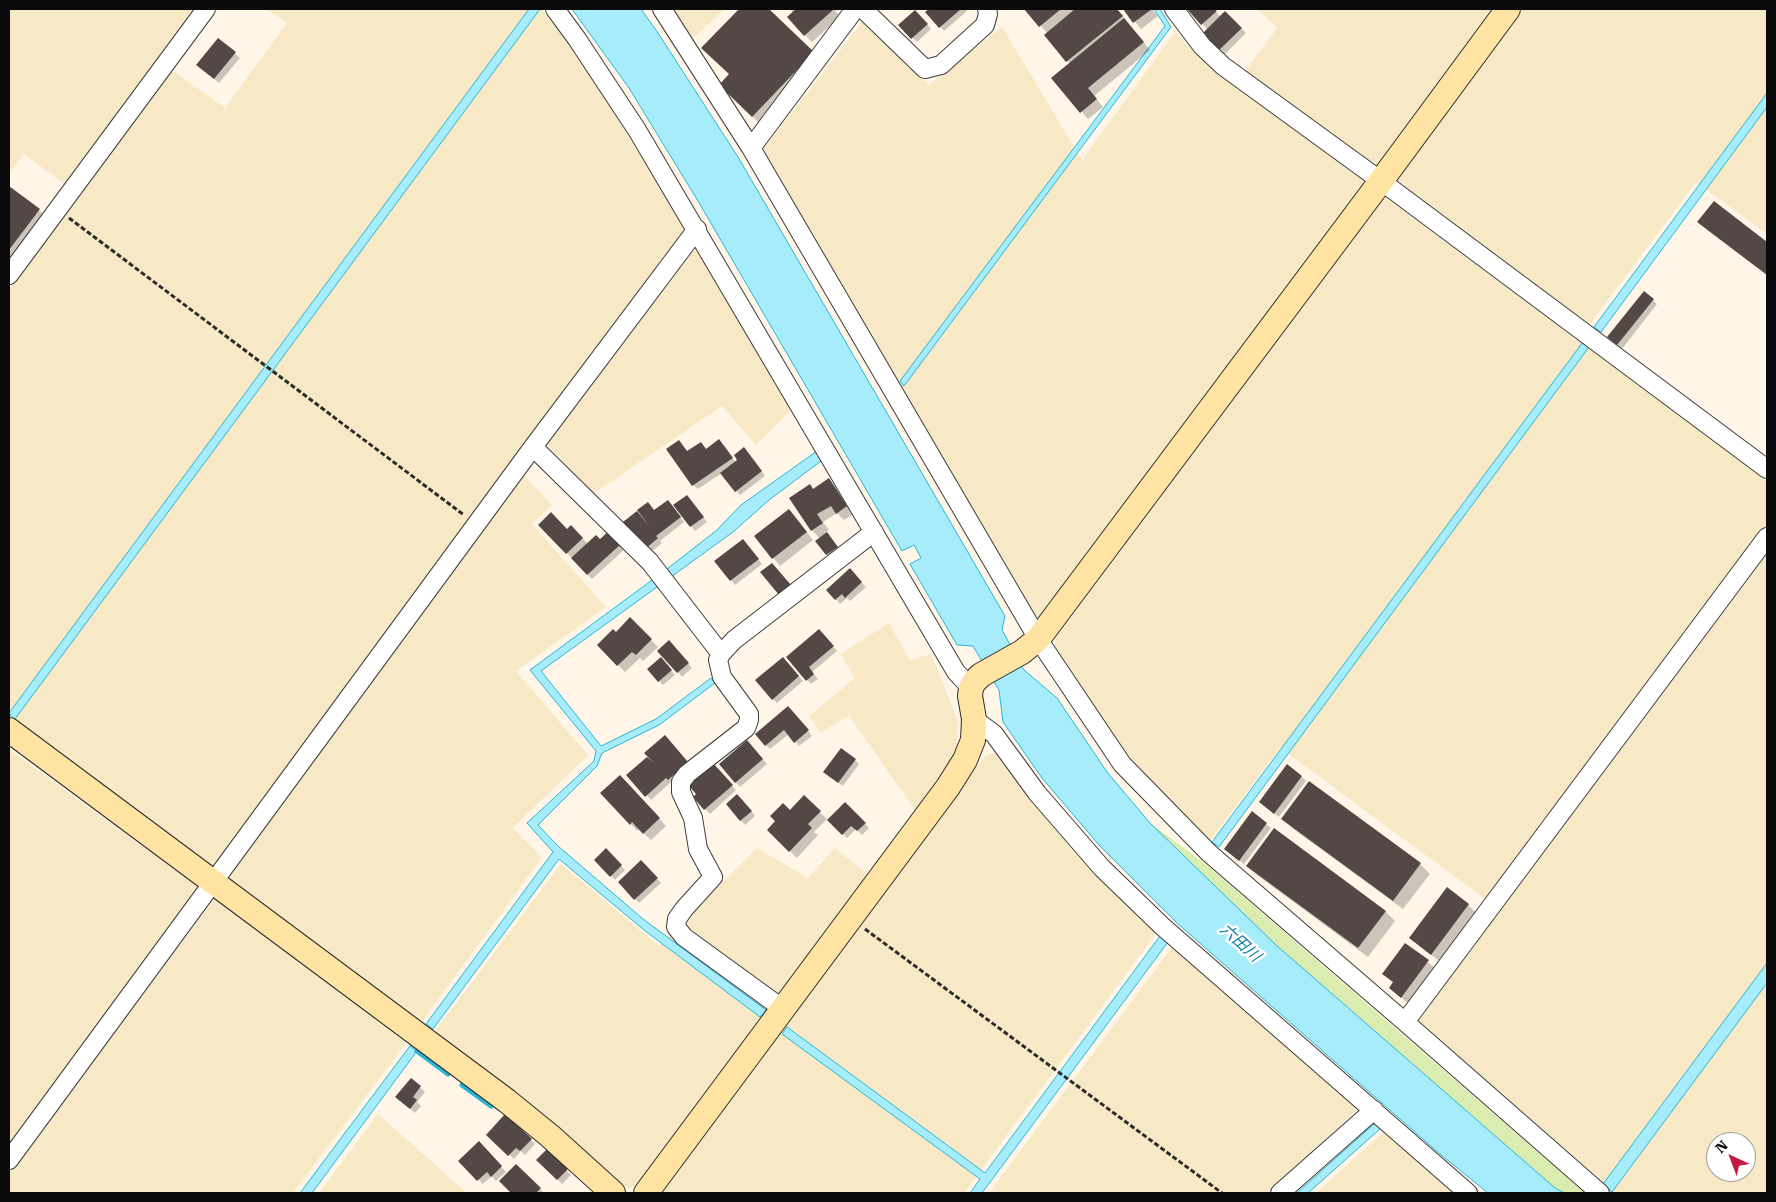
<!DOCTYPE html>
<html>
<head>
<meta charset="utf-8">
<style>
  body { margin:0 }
  #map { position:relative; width:1776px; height:1202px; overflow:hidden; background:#fff6e7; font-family:"Roboto Serif",serif }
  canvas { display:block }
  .frame { position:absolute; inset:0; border:10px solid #0a0a0a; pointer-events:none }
  .north { position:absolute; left:1706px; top:1132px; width:50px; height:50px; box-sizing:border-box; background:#fff; border:1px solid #9d9d9d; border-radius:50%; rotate:317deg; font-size:14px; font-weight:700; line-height:20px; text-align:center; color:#0a0a0a }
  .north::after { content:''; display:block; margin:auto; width:18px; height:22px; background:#c31942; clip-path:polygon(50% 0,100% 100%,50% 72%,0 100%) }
</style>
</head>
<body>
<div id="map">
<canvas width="1776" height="1202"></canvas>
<div class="frame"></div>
<div class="north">N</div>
</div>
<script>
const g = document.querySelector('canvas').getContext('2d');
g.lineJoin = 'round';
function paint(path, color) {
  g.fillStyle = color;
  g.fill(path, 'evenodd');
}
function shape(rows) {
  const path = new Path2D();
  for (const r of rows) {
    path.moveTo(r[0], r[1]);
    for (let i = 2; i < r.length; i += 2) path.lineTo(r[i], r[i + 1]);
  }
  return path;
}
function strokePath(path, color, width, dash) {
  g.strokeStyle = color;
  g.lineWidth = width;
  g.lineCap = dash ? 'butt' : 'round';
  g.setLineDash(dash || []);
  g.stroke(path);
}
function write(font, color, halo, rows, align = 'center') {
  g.font = font + ' "Roboto Serif","Noto Sans JP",serif';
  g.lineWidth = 5;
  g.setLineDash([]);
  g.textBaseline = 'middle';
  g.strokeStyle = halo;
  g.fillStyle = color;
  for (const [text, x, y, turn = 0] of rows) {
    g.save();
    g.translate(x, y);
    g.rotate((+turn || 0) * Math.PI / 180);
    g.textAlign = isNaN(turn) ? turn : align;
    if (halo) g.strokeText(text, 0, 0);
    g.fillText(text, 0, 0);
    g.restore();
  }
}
const farmland = shape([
  [9,9,195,9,64,184,24,154,9,174],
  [267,9,541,9,580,57,685,230,213,867,9,716,9,289,171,69,225,108,287,23],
  [672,9,725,9,693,38],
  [1257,9,1493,9,1377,166,1245,71,1277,28],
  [1523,9,1767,9,1767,234,1696,182,1589,325,1396,180],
  [862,22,929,85,1002,27,1082,160,1175,32,1213,71,1366,182,1044,617,1031,613,763,150],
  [1384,196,1767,481,1767,1193,1616,1193,1419,1021,1500,910,1280,748,1209,842,1126,759,1055,654,1055,639],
  [1716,1142,1746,1142,1746,1172,1716,1172],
  [696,248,791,410,756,445,722,406,593,494,545,442],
  [523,474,552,505,532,524,606,607,516,671,588,755,513,828,542,858,422,1021,228,877],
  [889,623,910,660,931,654,958,721,956,753,915,810,849,716,820,733,809,716,855,678,840,654],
  [9,749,198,887,9,1144],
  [997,752,1071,848,1157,932,964,1193,662,1193,985,756],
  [757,848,808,878,835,848,869,875,641,1184,628,1189,558,1126,435,1031,561,864,659,946],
  [215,898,406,1043,293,1193,9,1193,9,1173],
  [1173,946,1359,1108,1267,1193,989,1193],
  [378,1114,467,1193,319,1193],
  [1386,1130,1458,1193,1316,1193]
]);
const green = shape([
  [1150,823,1208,866,1585,1193,1564,1193,1555,1188,1276,945]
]);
const water = shape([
  [529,9,540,9,15,719,11,716,9,713,529,9],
  [572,9,641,9,658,33,738,157,1005,616,1002,630,1024,670,1057,698,1107,772,1150,823,1276,945,1555,1188,1564,1193,1488,1193,1440,1154,1178,924,1099,845,1042,778,1003,722,999,690,973,646,957,645,910,564,921,558,914,545,902,551,698,201,629,88,572,9],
  [1154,9,1160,9,1171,27,904,386,900,381,1165,26,1154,9],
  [1767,93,1767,107,1601,332,1594,327,1767,93],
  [1583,342,1589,347,1219,847,1212,842,1583,342],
  [817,451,821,461,769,500,733,532,541,671,601,746,656,719,711,678,715,683,659,725,602,753,597,766,538,825,558,846,643,919,766,1010,760,1017,644,930,559,859,433,1029,426,1024,553,852,527,823,594,761,596,751,530,670,667,569,717,530,741,505,817,451],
  [1160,936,1168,942,982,1193,970,1193,980,1179,782,1034,787,1027,985,1173,1160,936],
  [1767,963,1767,983,1612,1192,1603,1184,1767,963],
  [410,1046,417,1051,312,1193,300,1193,410,1046],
  [1375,1123,1381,1128,1308,1193,1297,1193,1375,1123]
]);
const shadow = shape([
  [740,9,768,9,823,62,762,126,720,85,731,75,703,48],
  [790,9,837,9,835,11,841,16,812,42,805,35,793,13],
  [926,9,965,9,967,11,944,31],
  [1026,9,1117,9,1150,50,1094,96,1103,107,1088,119,1053,78,1070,64,1045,35,1047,33],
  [1124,9,1152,9,1158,16,1141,29],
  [1188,9,1213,9,1221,17,1225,12,1246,33,1224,55,1203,34,1208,30],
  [915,11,931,29,917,42,900,25],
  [218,40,240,58,219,83,202,69],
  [9,188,46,216,13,261,9,258],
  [1714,202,1767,243,1767,275,1706,229],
  [1653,300,1657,304,1622,349,1613,342],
  [679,442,688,452,724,445,736,463,748,453,765,476,740,495,722,473,698,489,693,485],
  [828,480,835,487,854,514,844,520,837,513,823,522,829,530,826,532,839,549,828,556,820,539,812,530,813,490],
  [691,501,707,522,695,531,675,505],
  [672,506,684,522,660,541,662,543,650,553,646,548,647,523,654,511],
  [796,518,813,540,780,566,755,536],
  [571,527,588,544,600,541,610,532,626,548,592,579,567,553,567,531],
  [743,540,762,564,735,585,731,580],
  [854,575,866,587,850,601,847,598,840,604,836,599],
  [630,619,658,647,643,661,640,658,625,672,598,645,616,633],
  [824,635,837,651,812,672,818,679,811,684,788,657],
  [673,647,692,668,682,677,678,672],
  [665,663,675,675,663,685,659,681],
  [787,663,803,681,777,703,773,699],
  [793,712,812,736,799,746,789,734,770,749,766,745],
  [669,741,692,768,673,784,671,782,651,800,628,775],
  [751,746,767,764,740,787,720,765],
  [855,760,859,764,843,786,829,776],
  [718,769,736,790,710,814,694,797],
  [1302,777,1306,781,1279,817,1265,806],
  [627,783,666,826,651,840,639,829,637,831,631,824],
  [1309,783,1420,864,1430,874,1403,909,1292,828,1283,818],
  [804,797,827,819,814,832,818,835,797,858,769,830],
  [742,800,755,816,745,825,727,804],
  [845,804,869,828,862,835,856,829,847,838,829,820],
  [1252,813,1271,828,1244,864,1225,849],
  [606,850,625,870,615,880,595,860],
  [641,862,661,883,639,903,619,882],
  [1248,866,1385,911,1395,921,1368,957,1257,875],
  [1468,905,1475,912,1439,961,1411,938],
  [1406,944,1435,968,1409,1004,1390,988,1394,983,1384,974],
  [411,1079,425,1092,417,1102,421,1106,415,1113,401,1101],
  [505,1116,535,1144,525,1155,521,1151,514,1159,488,1135],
  [479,1143,506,1172,496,1181,492,1176,483,1184,460,1161],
  [547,1151,571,1175,562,1184,538,1160],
  [516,1165,544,1193,512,1193,500,1181]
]);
const stream = shape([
  [417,1051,448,1074],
  [462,1085,491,1106]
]);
const building = shape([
  [739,9,769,9,814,52,752,117,719,85,729,74,701,48],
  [796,9,834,9,804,36,787,17],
  [929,9,961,9,939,28,925,12],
  [1024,9,1061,9,1039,27],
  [1075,9,1117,9,1123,16,1066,62,1044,35],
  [1123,9,1152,9,1133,23],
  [1187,9,1214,9,1217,11,1201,25],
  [915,10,928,24,911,39,898,25],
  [1225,11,1242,28,1218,51,1202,34],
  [1124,18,1144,42,1088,88,1097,99,1080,113,1051,78],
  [218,38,236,52,214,79,196,65],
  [9,186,40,209,9,250],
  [1714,201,1767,242,1767,275,1697,222],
  [1644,291,1654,299,1617,345,1607,337],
  [719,439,733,458,692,486,666,449,679,440,687,451,701,442,706,449],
  [744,447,762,471,735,492,720,473,737,460,734,455],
  [829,478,847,506,836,514,831,506,817,514,823,523,811,531,789,498,810,484,813,489],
  [687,495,704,517,690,527,673,505],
  [668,500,681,517,656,536,658,538,645,549,623,522,637,511,650,527,637,510,648,502,654,510],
  [789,509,807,532,772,559,754,536],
  [551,512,567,529,571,525,583,538,566,554,538,525],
  [610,530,622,543,587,575,571,558,596,535,600,539],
  [827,532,838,547,826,555,815,541],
  [743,539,759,559,730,581,714,561],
  [772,563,791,585,779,595,760,572],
  [850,568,862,582,845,598,842,594,835,600,826,590],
  [630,617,652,639,636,655,632,652,617,666,597,645,613,629,616,632],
  [819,629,834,646,809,667,814,674,806,681,786,657],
  [669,640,689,663,677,673,657,651],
  [661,657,672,670,658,682,647,669],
  [783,657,799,676,772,700,755,680],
  [788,706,809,730,794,743,784,730,765,746,755,734],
  [665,735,688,762,668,780,666,778,645,797,626,775,647,757,654,763,644,753],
  [747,740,763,759,735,783,719,764],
  [841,748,856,759,838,783,823,772],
  [713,763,733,785,704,810,693,797,696,794,688,785],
  [1287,764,1302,776,1274,814,1259,802],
  [620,775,660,818,643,834,632,822,630,825,600,793],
  [1309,781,1421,863,1393,901,1281,819],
  [737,794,752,811,740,821,726,804],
  [804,795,821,811,808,824,812,828,789,852,767,830,775,821,770,816,783,803,790,810],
  [845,802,866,823,857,831,851,826,842,835,827,820],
  [1252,811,1267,823,1239,861,1224,849],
  [1274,828,1386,911,1358,948,1246,866],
  [606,848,622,865,610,877,594,860],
  [641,860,658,878,634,900,618,882],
  [1447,887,1469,904,1431,955,1409,938],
  [1405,943,1429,960,1401,998,1389,988,1393,982,1382,974],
  [411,1078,421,1086,413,1097,417,1100,410,1109,395,1097],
  [505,1114,532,1139,520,1151,516,1148,508,1156,486,1135],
  [479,1141,502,1166,491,1177,487,1172,477,1181,458,1161],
  [547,1149,568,1169,557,1180,536,1160],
  [516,1164,541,1188,536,1193,511,1193,499,1181]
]);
const path = shape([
  [69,218,464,515],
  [865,929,1222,1193]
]);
const street = shape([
  [555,9,577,39,637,130,956,672,971,688],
  [662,9,751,148,1038,639,1122,764,1209,853,1405,1022,1600,1193],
  [863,9,925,69,941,65,985,25,988,14,987,9],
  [1174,9,1202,46,1223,66,1381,181,1767,469],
  [751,148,855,9],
  [9,275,206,9],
  [533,447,650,562,721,654],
  [974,719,994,734,1037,793,1102,868,1162,926,1468,1193],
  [783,1009,684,937,676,927,677,919,684,909,713,877,698,849,693,818,681,792,681,782,687,774,746,728,749,720,749,714,722,677,718,660,721,654,734,640,874,532],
  [1405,1022,1767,537],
  [9,1160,533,447,697,229],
  [1280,1193,1374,1110]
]);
const secondary = shape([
  [9,730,507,1101,550,1136,613,1193],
  [646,1193,948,787,965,760,973,740,974,719,970,696,971,688,974,682,981,675,1022,652,1038,639,1381,181,1508,9]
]);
const waterNames = [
  ["六田川",1240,943,42]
];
paint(farmland, '#f7e9c5');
paint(green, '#daecaf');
paint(water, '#a7ecfb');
strokePath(water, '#29b4d7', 1);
paint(shadow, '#0003');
strokePath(stream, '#29b4d7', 5);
paint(building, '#534846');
strokePath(street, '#3d3d3d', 20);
strokePath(secondary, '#2c2c2c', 26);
strokePath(path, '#2c2c2c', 3, [5, 2.5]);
strokePath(street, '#fff', 18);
strokePath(secondary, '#ffe3a2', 24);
write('italic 16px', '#0c7fa4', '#fff', waterNames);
</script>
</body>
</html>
